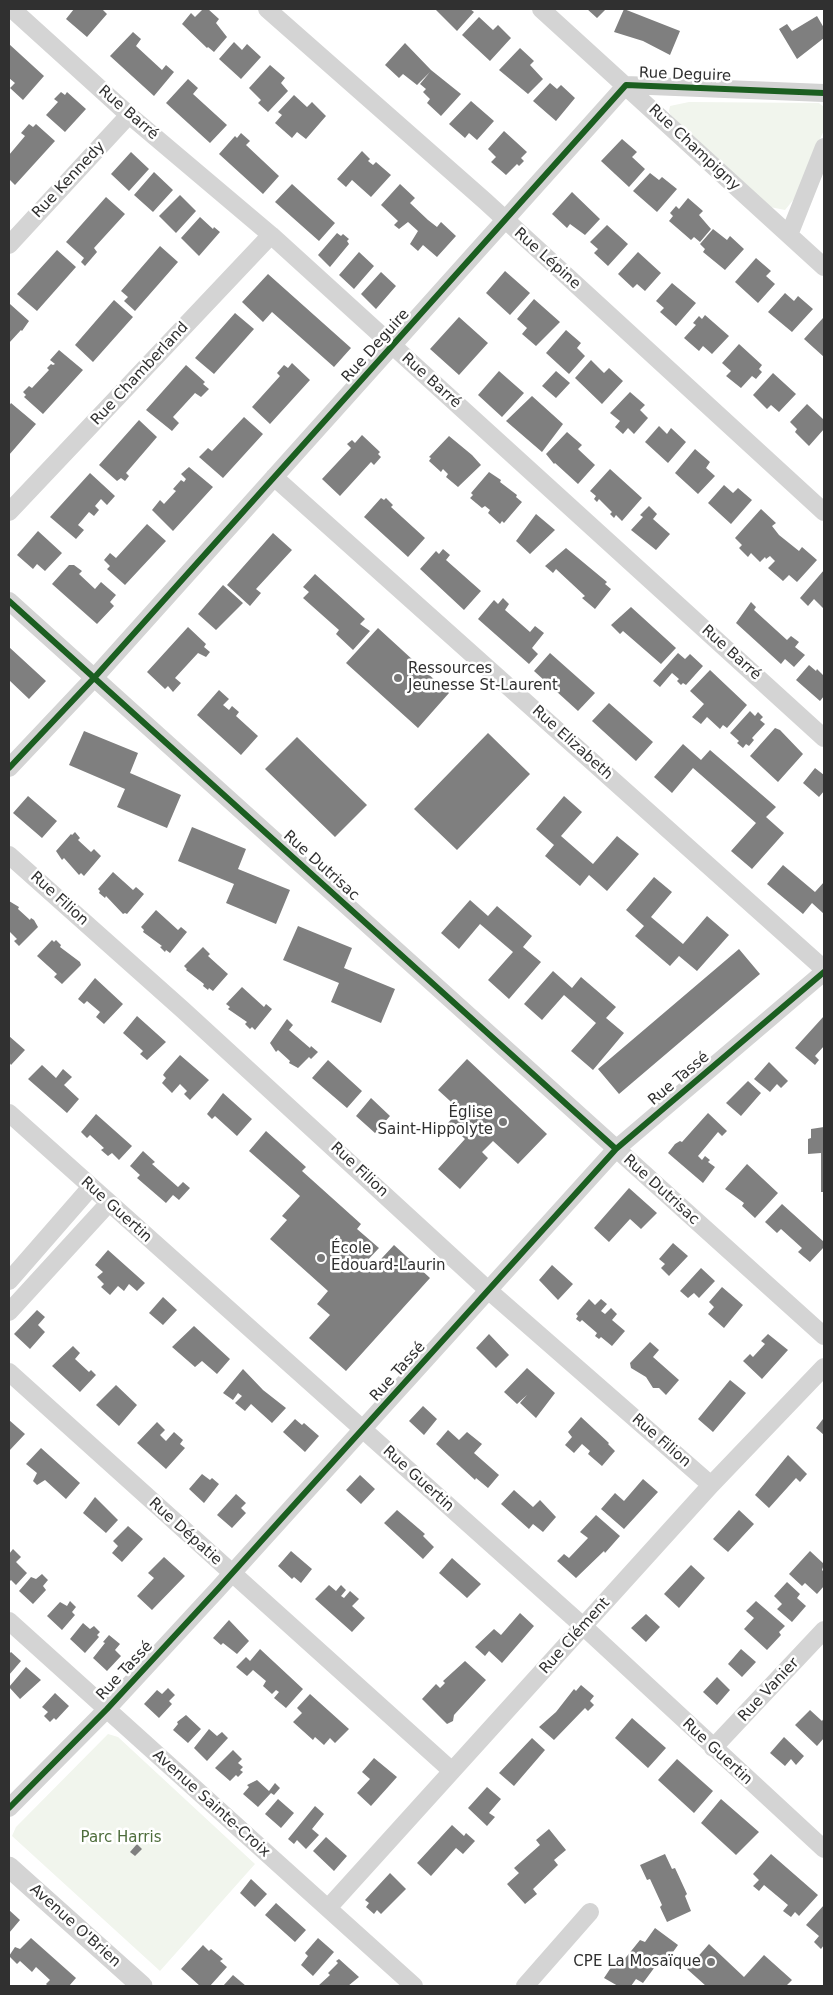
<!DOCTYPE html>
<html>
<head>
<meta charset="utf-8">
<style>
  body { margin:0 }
  #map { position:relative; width:833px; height:1995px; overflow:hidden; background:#fff; font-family:"DejaVu Sans",sans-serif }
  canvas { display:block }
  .frame { position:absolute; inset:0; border:10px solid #303030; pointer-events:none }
</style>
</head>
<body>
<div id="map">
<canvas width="833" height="1995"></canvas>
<div class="frame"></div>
</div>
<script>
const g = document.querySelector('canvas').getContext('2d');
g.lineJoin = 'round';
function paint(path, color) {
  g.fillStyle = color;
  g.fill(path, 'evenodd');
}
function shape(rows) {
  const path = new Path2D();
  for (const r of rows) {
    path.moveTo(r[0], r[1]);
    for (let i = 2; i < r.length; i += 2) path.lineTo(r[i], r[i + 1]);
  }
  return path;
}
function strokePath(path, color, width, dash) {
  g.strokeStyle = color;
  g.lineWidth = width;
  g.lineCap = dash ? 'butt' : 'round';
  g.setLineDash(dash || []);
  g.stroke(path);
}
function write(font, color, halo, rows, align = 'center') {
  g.font = font + ' "DejaVu Sans",sans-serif';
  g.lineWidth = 5;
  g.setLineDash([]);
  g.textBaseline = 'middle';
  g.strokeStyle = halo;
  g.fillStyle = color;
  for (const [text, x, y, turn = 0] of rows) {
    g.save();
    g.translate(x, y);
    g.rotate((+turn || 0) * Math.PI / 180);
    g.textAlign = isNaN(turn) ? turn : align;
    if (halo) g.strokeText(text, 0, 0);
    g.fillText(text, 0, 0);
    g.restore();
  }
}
const green = shape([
  [689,102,819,103,824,107,824,130,794,199,785,210,770,207,675,125,669,111,670,106],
  [108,1734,118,1737,255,1864,160,1971,12,1836,16,1827]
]);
const building = shape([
  [74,9,102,9,107,14,87,37,66,19],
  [203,9,208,9,219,19,216,23,227,37,214,52,208,47,207,48,182,24,191,13,195,17],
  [435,9,470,9,474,12,457,31],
  [587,9,606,9,597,18],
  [624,9,680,31,670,55,643,41,614,32],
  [817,16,824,28,824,38,797,59,779,29,787,24,792,31],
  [479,17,493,30,498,25,511,38,490,61,462,35],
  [133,32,141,39,136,46,162,70,166,65,174,72,154,96,110,56],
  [234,42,242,50,247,44,261,57,241,79,219,59],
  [405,43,431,70,461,94,441,116,427,103,430,99,423,92,426,89,420,84,430,72,417,85,403,74,399,78,385,65],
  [9,44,44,76,23,100,10,88,15,83,9,78],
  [520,48,534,61,530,65,543,79,528,94,499,70],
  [270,65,285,78,281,83,288,91,268,112,258,103,261,100,249,88],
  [188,79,198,88,193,94,227,125,210,143,166,103],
  [550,83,557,89,561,85,575,98,556,121,533,101],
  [61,92,65,95,67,92,86,109,65,132,46,115,58,102,54,99],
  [294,95,307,107,312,102,326,116,306,139,297,132,292,138,275,123,282,115,278,112],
  [471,101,494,121,477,140,469,133,465,138,449,124],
  [29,124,33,127,36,124,55,141,15,185,9,179,9,155,25,136,21,133],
  [504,131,527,152,521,158,524,161,519,166,517,164,506,175,491,162,496,157,488,149],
  [241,133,250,141,246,145,279,176,263,194,219,154,235,136,237,138],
  [622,139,637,152,632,157,645,169,629,187,601,161],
  [362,151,370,159,368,161,373,165,376,162,391,175,371,197,352,180,346,187,337,179],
  [131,152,149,169,129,191,111,174],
  [154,172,173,190,153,212,134,195],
  [650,173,659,180,662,177,677,189,657,212,633,191],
  [292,184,335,223,319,241,275,202],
  [400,184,415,198,410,203,428,220,437,227,441,222,456,236,437,257,423,245,418,251,410,244,418,231,408,222,399,229,394,225,398,221,381,205],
  [572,192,600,219,585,235,570,224,567,228,552,214],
  [180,195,196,211,176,233,159,216],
  [106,197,125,214,94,248,97,252,85,266,81,262,84,258,66,242],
  [688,198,703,211,699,215,711,229,700,242,694,237,691,240,669,221,673,216,670,213,676,206,679,209],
  [200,217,213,229,214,227,220,232,199,256,181,238],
  [607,225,628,244,608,266,594,253,598,249,590,242],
  [713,229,727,240,730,236,744,249,725,270,703,252,705,249,700,244],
  [337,233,341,236,343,234,349,239,347,241,349,244,330,267,318,255],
  [160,246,178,262,135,311,124,301,128,297,121,291],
  [57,250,76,267,37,311,17,294],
  [359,252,374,266,354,289,339,275],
  [638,252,661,273,645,291,637,284,633,288,618,274],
  [756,258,771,271,766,276,775,284,758,303,735,282],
  [505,271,530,293,510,315,486,293],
  [381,272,396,286,376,309,361,294],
  [268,274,351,348,334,367,272,312,263,322,242,302],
  [672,283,696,303,676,326,660,312,664,308,656,301],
  [785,293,794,301,798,296,813,309,792,332,768,312],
  [534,299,560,322,536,346,522,334,527,328,517,319],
  [114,300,133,317,93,362,75,345],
  [10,304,29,321,22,331,21,330,9,343],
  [235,313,254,329,214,374,195,358],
  [705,315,729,336,712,354,703,346,699,351,684,338,696,325,693,323,699,316,702,319],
  [459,317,488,343,459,375,430,349],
  [823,318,824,320,824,357,804,339],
  [566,330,581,343,577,348,585,356,569,374,546,353],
  [739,344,762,365,759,369,762,372,756,379,752,376,741,388,726,376,731,371,722,363],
  [59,350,83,370,43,414,24,397,26,395,23,392,29,386,32,388,49,370,47,368,51,364,53,365,55,364,50,360],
  [591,360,604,373,609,368,623,381,602,404,575,378],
  [292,363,310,380,270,424,252,407,280,376,277,373,284,365,288,368],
  [186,365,205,382,203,384,209,389,201,397,195,393,173,417,179,423,172,431,146,410],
  [499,371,524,393,502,417,478,395],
  [556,371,570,383,556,398,542,386],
  [773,373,796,394,779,412,771,405,767,409,753,395],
  [630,392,645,405,640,410,648,418,634,434,628,428,623,434,615,427,620,421,610,413],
  [532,396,563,424,542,452,506,421],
  [11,403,36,424,9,455,9,406],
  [807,404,824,420,824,429,809,446,795,432,797,429,790,422],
  [244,417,263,434,223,478,199,457,208,448,212,451],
  [139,420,157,437,126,473,129,476,125,481,121,478,117,481,99,465],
  [659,426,667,434,671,428,686,442,668,463,645,442],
  [567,432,582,445,578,449,595,465,578,484,555,463,554,464,546,454],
  [362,435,380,452,378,454,381,457,374,465,371,462,340,496,322,479,351,448,347,444,352,440,355,443],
  [449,436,472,455,481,465,458,487,446,477,448,474,443,469,441,472,429,461,431,458,429,457],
  [695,449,710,462,706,468,715,476,698,494,675,473],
  [189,467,213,487,173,531,152,510,160,500,164,504,176,491,173,489,181,480,184,482,186,479,181,474],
  [610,469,642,498,622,521,616,515,614,518,610,514,612,512,599,499,597,502,594,499,596,496,590,491],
  [489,472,501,480,500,482,517,495,516,497,522,502,504,523,502,521,500,524,488,513,490,510,485,506,482,508,470,498,473,495,471,493],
  [90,473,115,496,107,505,101,499,95,506,99,510,94,516,89,512,78,525,84,530,76,539,50,517],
  [724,485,733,493,738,488,752,500,731,524,708,503],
  [381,498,384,500,386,498,393,505,391,507,425,538,408,557,364,517],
  [649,506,657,514,653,519,670,534,656,550,631,530,643,517,640,515],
  [761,509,776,523,772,526,779,535,799,551,802,547,817,560,797,582,789,575,783,581,768,568,775,561,770,556,766,559,765,557,760,562,751,553,748,557,739,548,742,545,735,538],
  [536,514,555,530,530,554,516,541],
  [147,524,166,541,125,585,107,569,110,566,104,560,110,553,116,558],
  [38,531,62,553,45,571,37,564,33,569,17,555],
  [273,533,292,550,256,589,261,593,250,606,227,585],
  [566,548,607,582,605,584,611,589,595,609,582,598,585,596,556,569,553,573,545,566],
  [443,549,450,555,446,560,481,591,464,610,420,569,436,551,439,554],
  [69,565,74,565,82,571,79,574,95,589,101,582,116,595,110,602,114,606,97,624,52,584],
  [824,570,824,609,814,599,808,606,800,598],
  [315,574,365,619,360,624,370,631,353,650,336,634,339,630,303,598,309,592,303,587],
  [223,585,243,603,216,630,198,614],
  [503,598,509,604,505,610,530,632,535,626,544,633,532,648,538,654,529,664,478,619,494,600,498,604],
  [751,602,756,607,754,610,787,640,791,636,799,642,795,647,805,655,794,667,785,659,781,664,736,623],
  [631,607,676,648,661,664,623,631,620,634,611,625],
  [188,627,206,644,204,647,210,652,206,657,198,653,175,678,181,683,173,692,168,686,165,689,147,672],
  [378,628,449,693,418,728,346,663],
  [9,647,46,681,29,699,9,680],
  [550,653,595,693,578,711,534,671],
  [678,653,685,659,690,654,703,666,686,685,683,683,681,685,677,681,679,679,672,673,660,687,653,681],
  [809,665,816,671,817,669,823,675,824,673,824,696,820,701,796,680],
  [710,670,747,705,727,728,723,725,720,729,707,717,701,724,692,717,704,704,690,691],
  [219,690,229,699,223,705,229,710,232,706,239,712,236,716,258,736,241,755,197,715],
  [609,703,653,742,636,761,592,721],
  [750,711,755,716,758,712,763,717,760,720,765,724,752,738,754,740,749,746,746,744,743,748,737,743,739,741,730,733],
  [775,728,780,730,803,754,778,782,750,756],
  [84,731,138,753,130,773,181,795,167,828,117,807,125,789,69,765],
  [488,733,530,774,457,850,414,809],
  [297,737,367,805,335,837,265,769],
  [683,744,701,760,710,750,776,807,766,817,784,833,752,869,731,851,756,823,693,768,672,793,654,777],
  [815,768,824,775,824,791,819,797,803,783],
  [28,796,57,821,42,838,13,813],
  [564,796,582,812,561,836,593,864,617,836,639,854,607,891,589,875,580,886,545,856,554,845,536,829],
  [192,827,246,849,238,869,290,890,276,924,226,903,234,884,178,861],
  [75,832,80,838,78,840,91,852,94,849,101,856,84,876,81,873,79,875,64,858,62,860,56,851,71,834,72,835],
  [783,865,815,892,824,882,824,914,812,903,803,914,767,884],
  [113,872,133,890,136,887,144,894,127,914,125,913,123,914,106,896,105,898,99,893,100,891,98,889],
  [654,877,672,892,651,917,683,944,707,916,729,935,697,971,679,956,670,966,635,936,644,926,626,910],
  [470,900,488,916,497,906,532,936,523,947,541,962,509,999,488,980,513,952,480,924,459,949,441,933],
  [9,901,19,907,18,909,30,920,31,918,34,920,38,927,19,946,14,941,17,939,9,931],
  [156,910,178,930,181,927,187,932,170,953,166,950,165,952,160,947,162,946,143,932,144,930,141,927],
  [298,926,352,948,344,968,395,989,381,1023,331,1002,339,983,283,960],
  [52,940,54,942,56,940,61,945,60,947,80,962,81,965,62,984,54,977,57,974,37,956],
  [203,947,210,954,208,956,228,974,213,991,209,988,208,990,203,986,204,984,186,970,187,969,184,966],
  [739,949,760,974,619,1094,598,1069],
  [553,971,572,988,581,977,616,1007,606,1018,624,1033,593,1070,571,1051,596,1023,564,995,542,1020,524,1004],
  [95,978,123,1004,104,1024,96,1017,100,1012,87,1001,84,1004,78,999],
  [242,987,264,1007,266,1004,272,1009,255,1030,252,1027,250,1029,245,1024,247,1022,228,1009,230,1007,226,1004],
  [137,1016,166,1042,147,1060,140,1054,143,1051,123,1033],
  [824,1016,824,1046,815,1056,819,1060,815,1065,795,1048],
  [287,1019,293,1025,289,1030,310,1048,311,1046,318,1052,311,1059,309,1057,298,1068,289,1063,290,1061,278,1050,276,1052,270,1043],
  [9,1036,25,1050,11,1065,9,1062],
  [180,1055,209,1080,190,1100,184,1094,187,1091,180,1084,172,1093,162,1083,166,1078,163,1075,165,1072],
  [467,1059,547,1134,518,1164,493,1141,482,1152,488,1158,460,1189,438,1169,465,1139,448,1123,460,1110,438,1090],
  [328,1060,362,1091,347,1108,312,1078],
  [769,1062,788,1081,781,1088,777,1084,770,1092,754,1079],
  [42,1065,56,1078,63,1069,72,1077,64,1085,79,1099,67,1113,28,1079],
  [748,1081,761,1093,741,1116,726,1103],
  [223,1093,252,1119,237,1136,215,1116,212,1119,207,1114],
  [371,1098,390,1116,375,1133,356,1116],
  [708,1113,727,1131,722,1136,718,1132,698,1156,702,1160,705,1156,710,1160,708,1162,715,1167,703,1183,668,1153,675,1144,680,1141,682,1142],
  [96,1114,132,1146,119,1160,112,1153,108,1156,101,1150,104,1148,90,1135,87,1138,81,1132],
  [824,1127,824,1192,821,1192,821,1153,808,1154,808,1139,811,1138,811,1129],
  [266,1131,306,1167,302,1171,361,1224,357,1229,379,1248,363,1265,370,1271,394,1245,430,1278,346,1371,309,1338,330,1315,317,1304,328,1291,270,1239,287,1220,282,1216,300,1196,249,1151],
  [143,1151,155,1162,152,1164,178,1187,183,1182,190,1188,179,1200,173,1195,166,1203,137,1178,140,1175,130,1166],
  [747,1164,778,1193,755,1218,742,1206,744,1203,725,1189],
  [629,1188,657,1213,641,1229,630,1219,609,1242,594,1228],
  [782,1204,824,1242,824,1247,810,1262,798,1252,802,1248,781,1229,777,1233,765,1222],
  [673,1243,688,1256,669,1276,661,1268,665,1264,659,1259],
  [108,1250,145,1283,137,1291,129,1284,124,1291,118,1286,110,1295,101,1287,104,1284,97,1277,103,1272,95,1265],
  [552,1265,573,1284,558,1300,539,1280],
  [701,1268,715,1281,699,1298,694,1293,688,1298,680,1291],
  [722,1287,743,1305,724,1328,708,1314,714,1307,709,1302],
  [163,1297,177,1310,163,1325,149,1313],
  [589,1299,595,1305,601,1299,607,1304,601,1311,605,1314,611,1308,617,1314,612,1320,625,1331,612,1346,601,1337,599,1339,595,1336,597,1333,582,1320,580,1322,576,1319,578,1316,576,1314],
  [37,1310,45,1317,38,1325,45,1332,30,1349,14,1334],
  [194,1326,230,1359,217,1374,202,1361,195,1367,172,1347],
  [489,1334,509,1355,496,1368,476,1348],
  [768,1334,788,1350,762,1379,743,1361,750,1354,753,1357,765,1344,761,1341],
  [650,1342,659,1350,653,1357,679,1380,666,1395,659,1388,653,1388,646,1377,631,1368,630,1363],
  [73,1346,80,1353,75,1359,89,1372,91,1370,96,1375,80,1392,52,1366],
  [527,1368,555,1393,536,1418,520,1403,527,1395,517,1404,504,1392],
  [243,1369,263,1390,286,1408,272,1423,251,1404,245,1411,235,1403,242,1396,238,1393,233,1400,223,1393],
  [730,1380,746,1393,713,1432,698,1419],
  [116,1385,137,1405,119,1426,96,1405],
  [423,1406,437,1419,424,1435,409,1421],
  [581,1417,609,1443,608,1444,615,1451,602,1466,588,1454,590,1451,582,1444,574,1453,565,1445,572,1437,568,1432],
  [295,1419,302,1425,304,1423,319,1436,305,1452,283,1432],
  [823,1419,824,1420,824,1435,816,1428],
  [9,1420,25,1434,9,1451],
  [157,1422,165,1430,160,1435,166,1441,174,1432,183,1440,180,1444,185,1448,166,1469,137,1443],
  [448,1430,459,1440,467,1432,482,1444,474,1453,499,1475,488,1488,476,1478,475,1480,436,1444],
  [41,1448,80,1483,66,1499,45,1480,37,1485,33,1481,37,1473,26,1464],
  [788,1455,807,1474,800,1482,796,1478,769,1508,755,1495],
  [202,1474,210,1480,212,1478,219,1484,204,1503,189,1489],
  [360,1475,375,1489,361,1504,346,1490],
  [643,1479,658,1492,624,1529,601,1509,615,1493,624,1501],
  [514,1490,533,1507,540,1500,556,1517,543,1532,533,1524,529,1529,501,1504],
  [236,1494,246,1503,241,1508,246,1513,232,1528,217,1515],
  [95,1497,118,1520,106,1533,83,1513],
  [397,1510,425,1534,423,1536,434,1547,423,1559,384,1523],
  [739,1510,754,1524,728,1552,713,1539],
  [596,1515,620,1536,605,1553,604,1551,576,1578,557,1561,564,1554,569,1558,588,1538,580,1532],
  [128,1526,143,1539,122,1562,112,1553,118,1546,113,1541],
  [13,1549,21,1557,16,1562,27,1573,16,1585,11,1580,9,1582,9,1554],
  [291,1551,312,1569,301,1583,294,1577,292,1579,278,1566],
  [810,1551,824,1564,822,1570,824,1572,824,1586,817,1594,805,1583,802,1586,789,1574],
  [164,1557,185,1576,152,1610,137,1596,154,1578,148,1573],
  [452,1558,481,1584,467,1598,439,1573],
  [691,1565,705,1578,679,1608,664,1594],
  [42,1574,48,1580,43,1586,46,1590,33,1604,19,1591,31,1577,36,1579],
  [787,1582,800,1594,797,1598,806,1606,792,1622,777,1609,782,1604,774,1596],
  [329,1585,336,1591,341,1585,346,1590,341,1596,344,1598,350,1591,359,1599,352,1606,365,1618,352,1632,315,1599],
  [70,1601,76,1607,72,1612,75,1615,62,1630,47,1616,60,1602,67,1606],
  [756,1601,785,1626,779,1632,781,1635,767,1650,744,1629,754,1618,746,1611],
  [520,1613,534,1626,502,1663,489,1651,485,1656,475,1647,494,1629,501,1635],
  [646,1614,660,1627,646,1642,631,1628],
  [229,1620,249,1641,237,1654,223,1643,221,1645,213,1638],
  [83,1623,90,1629,94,1626,100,1632,97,1635,99,1637,85,1653,70,1639],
  [109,1635,120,1644,115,1650,121,1656,107,1671,93,1658,105,1643,103,1642],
  [260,1649,303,1689,286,1708,274,1698,279,1692,276,1690,272,1694,263,1686,266,1681,253,1670,247,1676,236,1667,246,1657,250,1661],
  [741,1649,756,1662,742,1677,728,1664],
  [11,1652,21,1661,9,1675,9,1654],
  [465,1661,486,1680,454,1715,453,1721,447,1724,422,1699,436,1684,440,1688,445,1683,443,1681],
  [26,1667,41,1680,20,1699,9,1687],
  [717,1677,730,1690,717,1705,703,1692],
  [581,1685,594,1696,590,1701,594,1705,588,1711,585,1708,554,1740,539,1727,556,1712,574,1689,576,1691],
  [168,1688,175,1695,169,1701,172,1704,159,1718,144,1704,157,1690,162,1694],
  [55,1693,69,1706,56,1720,54,1718,50,1722,44,1716,48,1712,42,1707],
  [310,1694,349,1729,335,1743,330,1738,324,1745,315,1737,313,1740,293,1722,302,1713,297,1708],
  [810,1710,822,1721,824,1718,824,1738,817,1746,795,1725],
  [186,1715,201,1729,188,1743,173,1730,178,1724,177,1722],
  [632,1718,666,1748,648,1768,615,1738],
  [209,1729,217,1736,222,1732,228,1738,207,1761,194,1748],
  [784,1737,804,1756,796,1765,791,1759,785,1766,770,1753],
  [532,1738,545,1750,514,1786,499,1773],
  [233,1750,242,1759,238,1763,243,1767,240,1770,243,1772,238,1777,236,1775,230,1781,215,1768],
  [374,1758,397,1777,371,1806,357,1793,370,1779,362,1772],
  [677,1759,713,1791,694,1813,658,1780],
  [257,1780,269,1791,275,1783,280,1788,274,1795,271,1793,258,1807,243,1794,249,1787,247,1785],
  [487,1787,501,1799,489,1813,495,1817,487,1826,468,1808],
  [278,1799,294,1813,281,1828,265,1814],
  [721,1799,759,1832,736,1855,701,1823],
  [315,1806,324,1814,312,1829,319,1835,306,1849,297,1840,294,1844,288,1839],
  [452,1825,464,1836,466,1833,475,1841,463,1854,456,1848,431,1876,417,1863],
  [549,1829,566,1850,554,1860,558,1865,533,1889,537,1894,525,1904,507,1884,519,1873,514,1868,540,1845,536,1840],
  [326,1837,347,1856,334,1871,313,1851],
  [137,1844,142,1849,135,1856,130,1852],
  [665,1854,672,1869,675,1868,687,1894,685,1896,691,1911,667,1922,660,1907,662,1905,650,1879,647,1880,640,1865],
  [771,1854,818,1895,799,1916,795,1912,791,1917,783,1911,788,1905,764,1885,759,1891,753,1886,759,1880,753,1874],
  [390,1873,406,1889,381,1914,377,1910,374,1914,366,1907,369,1903,365,1900],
  [251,1879,267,1894,255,1907,240,1893],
  [276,1903,306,1930,295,1942,265,1915],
  [824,1905,824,1945,821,1949,814,1942,819,1936,806,1925],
  [9,1910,20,1920,9,1933],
  [655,1928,678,1945,668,1959,663,1956,643,1983,636,1979,631,1986,618,1986,604,1978,614,1963,619,1966,640,1940,645,1942],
  [31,1938,76,1978,69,1986,48,1986,46,1984,50,1980,36,1967,32,1972,20,1961,17,1964,9,1956,15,1947,20,1949],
  [318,1938,334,1952,313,1976,301,1965,308,1956,305,1953],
  [709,1944,744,1977,764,1955,792,1980,786,1986,706,1986,687,1969],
  [203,1945,209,1951,211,1949,223,1959,220,1961,227,1967,210,1986,200,1986,181,1969],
  [339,1959,359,1977,348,1986,318,1986,330,1975,328,1973,338,1963,336,1961],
  [233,1975,246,1986,223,1986]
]);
const minor = shape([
  [12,9,129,115,271,235,824,738],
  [267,9,485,201,824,512],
  [541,9,824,267],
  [789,235,824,147],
  [9,245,129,115],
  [274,477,824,969],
  [9,512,271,235],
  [9,601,824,1336],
  [9,768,94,678,626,85,824,93],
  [9,855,183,1010,488,1290,711,1485],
  [9,1113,584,1627,824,1849],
  [9,1281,91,1187],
  [9,1312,108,1204],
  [9,1372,452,1771],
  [9,1621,414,1986],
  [713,1748,824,1630],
  [9,1808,107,1709,217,1590,616,1149,824,972],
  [328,1908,711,1485,824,1367],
  [525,1986,590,1912]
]);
const tertiary = shape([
  [9,1867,142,1986]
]);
const cycleway = shape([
  [9,601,616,1149],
  [9,768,94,678,626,85,824,93],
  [9,1808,107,1709,217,1590,616,1149,824,972]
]);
const markers = [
  [398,678,5,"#787878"],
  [503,1122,5,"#787878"],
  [321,1258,5,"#787878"],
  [711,1962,5,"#787878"]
];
const streetNames = [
  ["Rue Deguire",685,75,2],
  ["Rue Barré",128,113,41],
  ["Rue Champigny",694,148,43],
  ["Rue Kennedy",69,180,-47],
  ["Rue Lépine",547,259,42],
  ["Rue Deguire",376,346,-48],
  ["Rue Chamberland",140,374,-47],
  ["Rue Barré",431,381,42],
  ["Rue Barré",731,653,42],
  ["Rue Elizabeth",572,743,42],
  ["Rue Dutrisac",321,866,42],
  ["Rue Filion",59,899,42],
  ["Rue Tassé",679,1079,-40],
  ["Rue Filion",359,1170,43],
  ["Rue Dutrisac",661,1190,42],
  ["Rue Guertin",116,1210,42],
  ["Rue Tassé",398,1372,-48],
  ["Rue Filion",661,1441,41],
  ["Rue Guertin",418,1479,42],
  ["Rue Dépatie",185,1532,42],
  ["Rue Clément",575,1636,-48],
  ["Rue Tassé",125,1671,-47],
  ["Rue Vanier",769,1690,-47],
  ["Rue Guertin",717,1752,43],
  ["Avenue Sainte-Croix",211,1804,42],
  ["Avenue O'Brien",75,1926,42]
];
const poiNames = [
  ["Ressources",408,669],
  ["Jeunesse St-Laurent",408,686],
  ["Église",493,1113,"right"],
  ["Saint-Hippolyte",493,1130,"right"],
  ["École",331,1249],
  ["Edouard-Laurin",331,1266],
  ["CPE La Mosaïque",701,1962,"right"]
];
const parkNames = [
  ["Parc Harris",121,1838]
];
paint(green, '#f1f5ed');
paint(building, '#7f7f7f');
strokePath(minor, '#d4d4d4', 18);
strokePath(tertiary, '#d4d4d4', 21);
strokePath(cycleway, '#1b5e20', 6);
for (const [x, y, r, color] of markers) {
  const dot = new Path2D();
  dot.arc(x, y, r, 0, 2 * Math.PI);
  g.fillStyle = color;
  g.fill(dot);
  strokePath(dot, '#fff', 2);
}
write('15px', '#303030', '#fff', streetNames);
write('15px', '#303030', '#fff', poiNames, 'left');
write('15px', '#4e6d3c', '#fff', parkNames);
</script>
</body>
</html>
